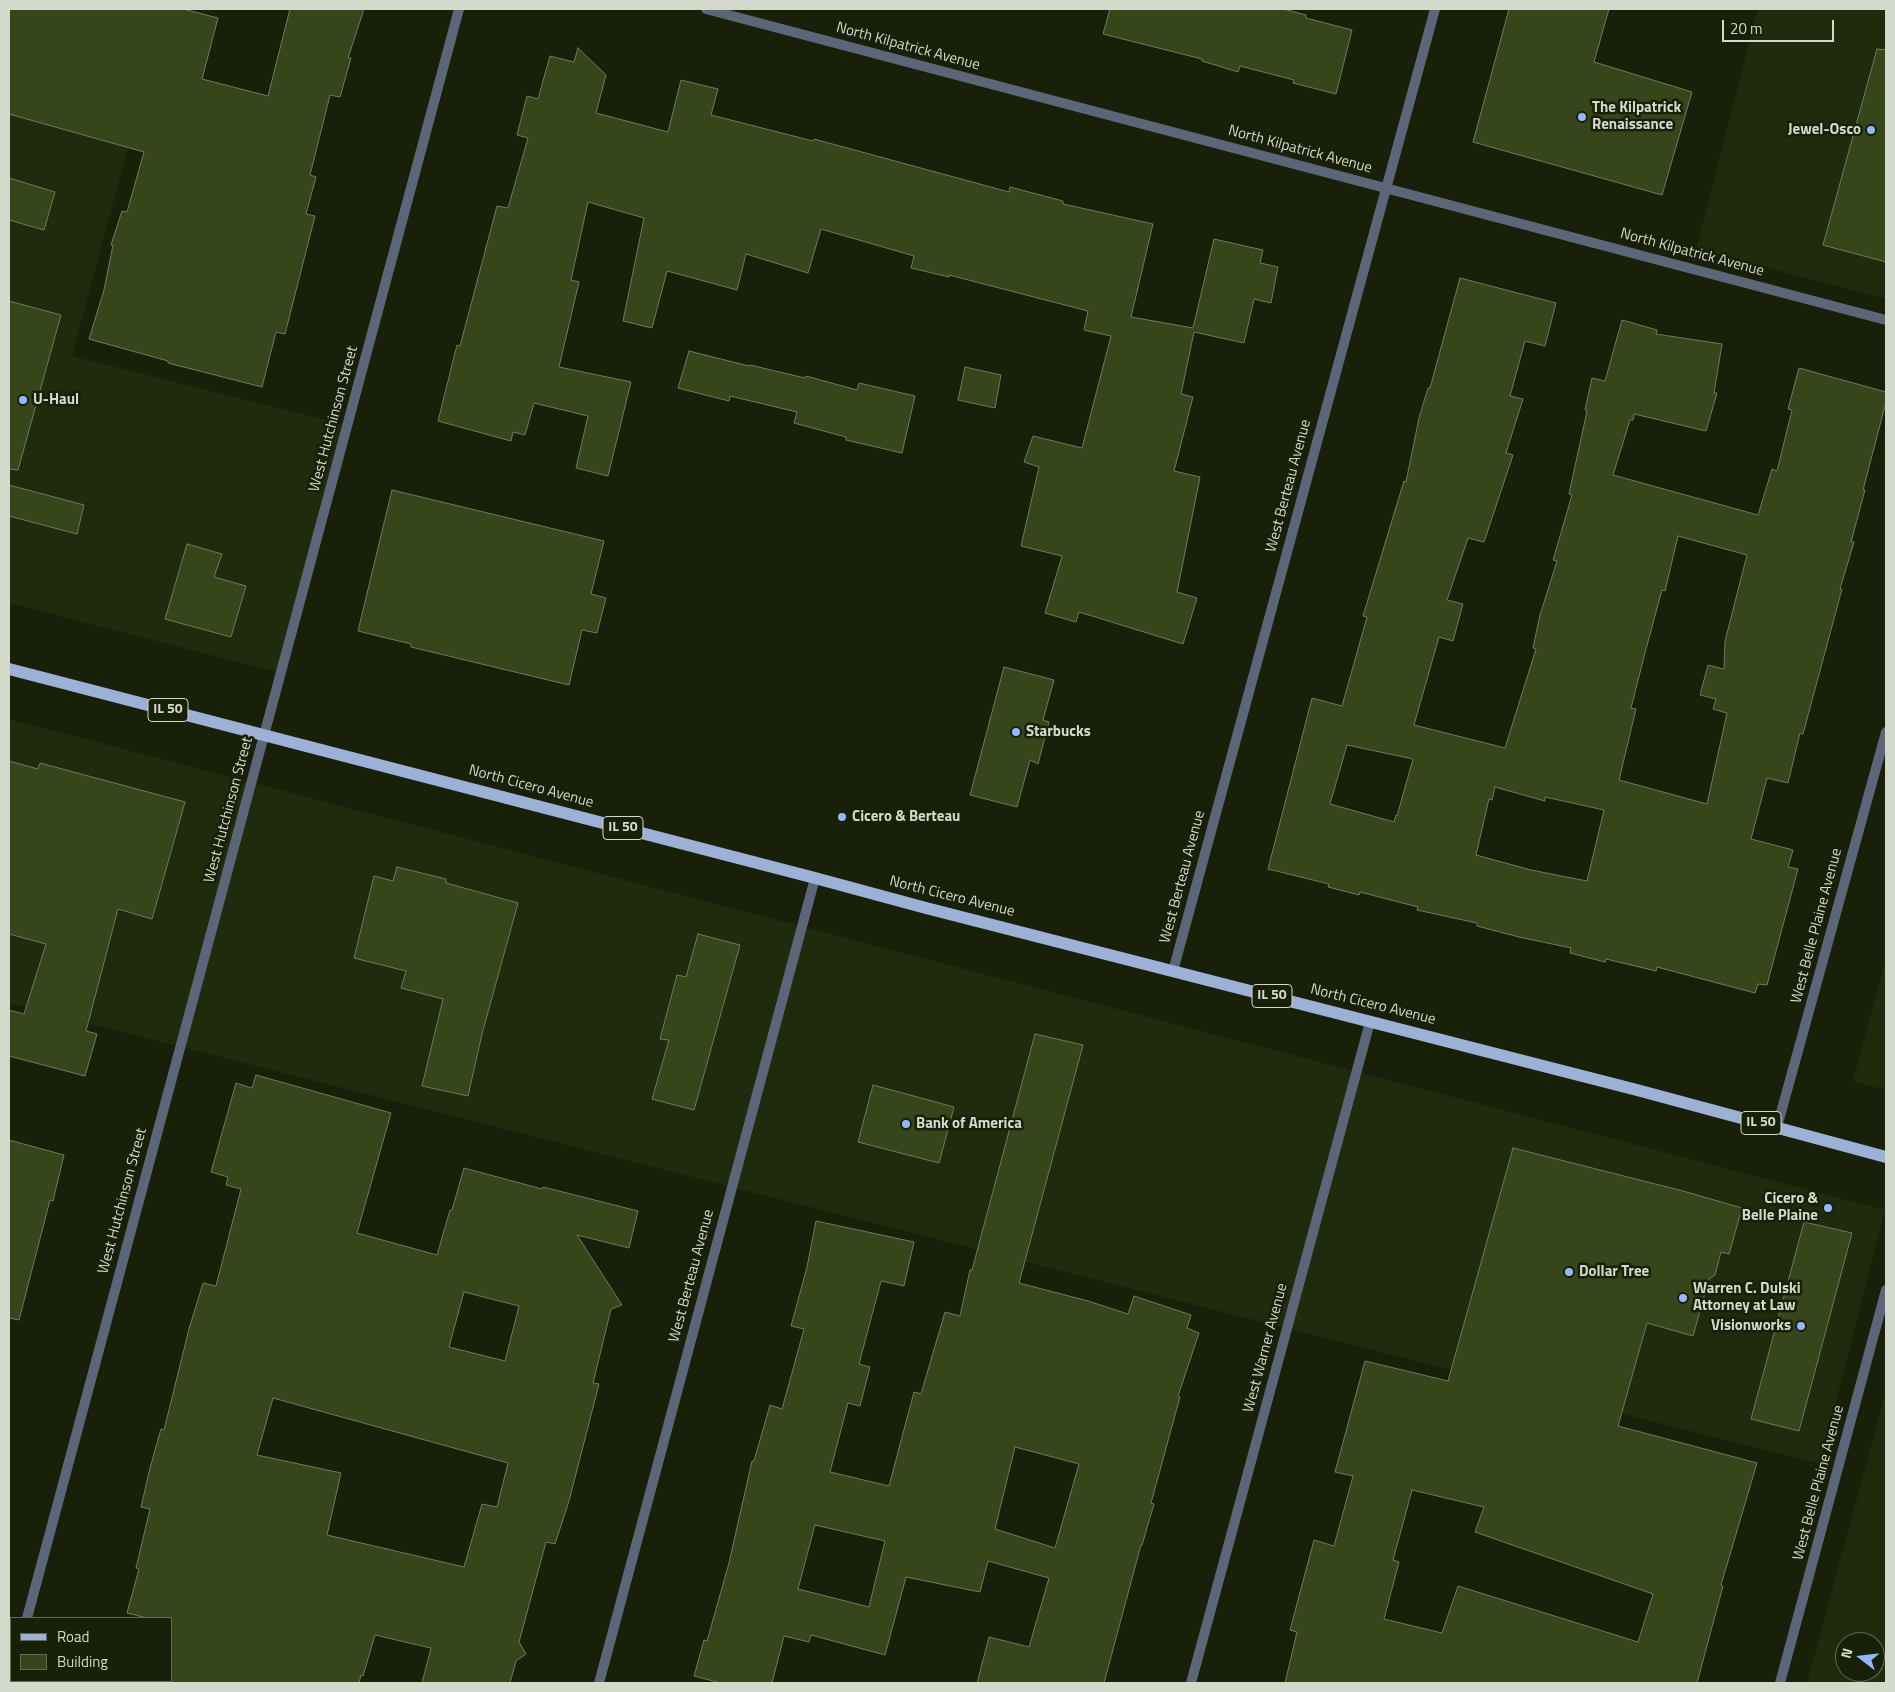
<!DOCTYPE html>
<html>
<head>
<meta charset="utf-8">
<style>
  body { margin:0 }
  #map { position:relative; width:1895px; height:1692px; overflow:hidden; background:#18200a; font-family:"Titillium Web",sans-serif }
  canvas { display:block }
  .frame { position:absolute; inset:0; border:10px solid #d3d9cb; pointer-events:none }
  .legend { position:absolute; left:10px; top:1617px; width:162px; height:65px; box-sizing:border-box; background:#18200a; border:1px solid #636a57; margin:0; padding:6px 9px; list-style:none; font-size:15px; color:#d3d9cb }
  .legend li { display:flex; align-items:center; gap:10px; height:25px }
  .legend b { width:25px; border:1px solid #636a57 }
  .north { position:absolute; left:1835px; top:1632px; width:50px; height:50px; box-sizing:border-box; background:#18200a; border:1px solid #636a57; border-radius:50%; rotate:286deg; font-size:14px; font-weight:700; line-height:20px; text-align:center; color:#d3d9cb }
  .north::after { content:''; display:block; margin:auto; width:18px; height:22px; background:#93b7fd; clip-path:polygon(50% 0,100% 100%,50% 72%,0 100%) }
  .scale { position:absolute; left:1722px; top:20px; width:112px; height:22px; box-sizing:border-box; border:2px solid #d3d9cb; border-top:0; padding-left:6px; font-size:15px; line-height:18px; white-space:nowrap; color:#d3d9cb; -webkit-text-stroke:4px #18200a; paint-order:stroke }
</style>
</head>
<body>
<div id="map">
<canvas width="1895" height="1692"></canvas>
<div class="frame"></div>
<ul class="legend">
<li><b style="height:6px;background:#9db0d6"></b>Road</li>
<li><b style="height:14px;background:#36451a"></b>Building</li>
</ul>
<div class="north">N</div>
<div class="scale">20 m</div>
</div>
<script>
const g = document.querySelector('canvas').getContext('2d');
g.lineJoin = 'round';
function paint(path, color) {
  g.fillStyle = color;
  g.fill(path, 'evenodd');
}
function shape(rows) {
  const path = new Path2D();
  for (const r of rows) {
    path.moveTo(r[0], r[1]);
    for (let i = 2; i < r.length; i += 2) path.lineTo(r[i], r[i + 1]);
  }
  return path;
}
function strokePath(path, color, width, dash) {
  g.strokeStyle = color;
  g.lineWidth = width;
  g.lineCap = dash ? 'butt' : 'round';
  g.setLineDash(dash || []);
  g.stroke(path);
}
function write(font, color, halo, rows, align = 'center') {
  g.font = font + ' "Titillium Web",sans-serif';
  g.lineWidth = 5;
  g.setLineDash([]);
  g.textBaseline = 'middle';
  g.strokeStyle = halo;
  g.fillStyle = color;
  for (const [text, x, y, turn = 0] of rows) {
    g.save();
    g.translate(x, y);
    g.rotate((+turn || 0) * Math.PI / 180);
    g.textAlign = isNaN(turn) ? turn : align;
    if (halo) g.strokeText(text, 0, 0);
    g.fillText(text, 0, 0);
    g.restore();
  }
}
const built = shape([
  [9,9,165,9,72,356,342,424,277,672,9,603],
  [1758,9,1886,9,1886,299,1696,249],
  [9,719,1885,1210,1820,1464,9,1003],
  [1886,958,1886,1090,1853,1081],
  [1886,1391,1886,1683,1807,1683],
  [1845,1642,1875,1642,1875,1672,1845,1672]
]);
const building = shape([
  [9,9,183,9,218,18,202,79,268,96,290,9,364,9,348,58,351,58,340,97,330,95,310,175,316,177,306,214,315,216,285,334,276,332,262,387,168,363,168,361,89,339,104,290,113,245,111,245,122,211,127,212,144,152,9,114,9,9],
  [1110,9,1283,9,1306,15,1306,18,1352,30,1336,94,1293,83,1294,80,1240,66,1238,72,1202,61,1202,59,1103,34,1110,9],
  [1509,9,1609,9,1594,62,1692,92,1662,195,1473,142,1509,9],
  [578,48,606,75,596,113,668,132,681,80,718,89,711,115,813,141,814,139,1009,192,1010,187,1063,201,1063,204,1153,224,1131,317,1193,328,1214,239,1263,250,1260,263,1278,267,1271,303,1254,299,1244,343,1194,332,1181,394,1193,397,1174,471,1200,477,1177,592,1197,598,1183,644,1079,612,1076,622,1045,613,1062,556,1021,546,1039,467,1024,462,1033,436,1082,448,1111,336,1084,330,1088,311,949,275,949,277,911,268,914,256,821,229,808,273,746,254,737,290,667,271,652,328,623,321,644,218,588,202,571,280,579,282,559,367,631,382,608,476,576,468,588,416,534,403,525,435,513,432,511,441,438,421,457,345,460,346,497,206,508,208,528,138,517,135,527,96,538,99,550,56,574,62,578,48],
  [1877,49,1886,50,1886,262,1823,245,1877,49],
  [9,178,55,192,44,230,9,220,9,178],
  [1460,278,1556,303,1545,346,1525,341,1510,396,1523,399,1506,453,1513,455,1484,542,1468,538,1447,600,1463,604,1453,641,1439,637,1414,725,1505,748,1536,649,1533,648,1540,615,1557,561,1553,560,1572,495,1569,494,1587,411,1585,410,1592,378,1605,381,1622,320,1657,330,1656,334,1722,344,1714,393,1717,393,1706,431,1634,414,1633,420,1630,420,1613,475,1758,515,1772,469,1777,471,1792,410,1788,409,1799,368,1886,392,1886,402,1863,490,1865,490,1851,542,1854,542,1840,589,1842,589,1803,734,1800,733,1788,783,1767,778,1751,839,1793,850,1788,867,1798,869,1767,985,1758,984,1755,993,1657,967,1656,971,1606,959,1605,962,1570,953,1571,948,1519,937,1477,926,1477,923,1417,910,1418,907,1360,892,1359,895,1328,887,1329,884,1268,869,1312,698,1342,706,1367,617,1363,616,1404,481,1406,482,1419,418,1428,388,1430,388,1460,278],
  [1678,536,1747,555,1725,641,1724,669,1708,665,1700,695,1716,699,1713,709,1727,713,1707,804,1619,780,1636,709,1631,708,1646,649,1662,590,1665,591,1678,536],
  [1347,745,1413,759,1397,816,1396,815,1394,822,1330,804,1347,745],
  [1495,787,1545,801,1545,797,1604,810,1587,881,1531,870,1476,855,1489,799,1492,800,1495,787],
  [9,301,61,315,18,470,9,469,9,301],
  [689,351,749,366,750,365,805,378,806,376,857,390,859,383,915,396,902,453,846,440,846,437,794,423,797,412,730,396,729,401,678,388,689,351],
  [965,367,1001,375,995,408,958,400,965,367],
  [9,485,84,505,77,534,9,516,9,485],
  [392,490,604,541,591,594,606,598,597,633,582,630,569,685,411,647,411,644,358,631,392,490],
  [187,544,222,554,214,577,246,586,231,637,165,619,187,544],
  [1004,667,1054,680,1043,720,1049,722,1038,764,1030,760,1017,807,970,795,1004,667],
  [9,761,38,769,40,763,185,802,152,919,118,909,86,1031,97,1034,85,1076,9,1056,9,1010,24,1014,46,944,9,934,9,761],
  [397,867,446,879,446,883,518,903,482,1034,468,1096,422,1086,443,999,401,988,406,971,354,958,374,876,393,881,397,867],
  [698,934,740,945,694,1110,652,1099,669,1040,660,1039,677,975,686,977,698,934],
  [1035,1034,1083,1045,1019,1283,1088,1301,1128,1314,1134,1296,1191,1315,1187,1328,1199,1333,1178,1396,1180,1397,1151,1503,1154,1504,1142,1545,1141,1545,1104,1683,977,1683,989,1637,1029,1647,1049,1578,988,1561,980,1592,906,1577,885,1655,811,1635,809,1642,784,1636,772,1683,721,1683,694,1676,704,1640,707,1641,729,1563,752,1461,754,1461,770,1405,782,1409,804,1329,791,1326,807,1267,816,1221,914,1242,904,1286,881,1281,859,1364,870,1367,860,1406,848,1403,830,1472,889,1486,914,1392,921,1394,945,1312,960,1316,970,1270,972,1270,1035,1034],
  [1015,1447,1079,1464,1055,1548,995,1529,1015,1447],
  [815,1525,885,1541,869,1607,798,1589,815,1525],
  [256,1075,391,1113,357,1233,437,1255,450,1210,452,1210,464,1168,542,1189,543,1187,638,1211,629,1248,577,1235,622,1305,611,1309,593,1383,599,1384,569,1501,555,1544,546,1542,519,1642,526,1654,516,1661,510,1683,422,1683,431,1648,375,1635,363,1676,361,1675,359,1683,171,1683,171,1618,147,1618,127,1613,139,1569,136,1568,150,1509,141,1507,150,1468,161,1429,164,1430,189,1329,203,1283,216,1286,241,1189,226,1185,228,1177,211,1172,236,1083,252,1088,256,1075],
  [464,1292,519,1306,505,1361,449,1347,464,1292],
  [273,1398,508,1463,497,1507,482,1504,464,1567,327,1535,341,1473,257,1455,273,1398],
  [873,1085,954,1107,939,1163,858,1142,873,1085],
  [9,1140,64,1155,53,1201,50,1200,19,1320,9,1318,9,1140],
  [1513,1148,1683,1191,1742,1208,1729,1254,1721,1252,1715,1275,1709,1279,1693,1336,1647,1323,1618,1426,1757,1463,1721,1585,1723,1586,1697,1683,1285,1683,1297,1632,1290,1630,1314,1540,1334,1546,1353,1476,1335,1472,1365,1361,1448,1381,1513,1148],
  [1412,1490,1484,1507,1475,1532,1653,1594,1638,1642,1458,1586,1442,1633,1384,1619,1399,1562,1393,1560,1412,1490],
  [1804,1222,1852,1233,1799,1431,1751,1419,1804,1222]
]);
const street = shape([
  [706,9,1886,320],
  [1173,971,1435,9],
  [1777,1127,1886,732],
  [27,1618,459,9],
  [9,1683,11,1675],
  [599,1683,815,878],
  [1191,1683,1370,1022],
  [1780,1683,1886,1290]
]);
const primary = shape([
  [9,669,815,878,926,908,1637,1090,1886,1157]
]);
const markers = [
  [1582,117,5,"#93b7fd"],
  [1871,130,5,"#93b7fd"],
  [23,400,5,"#93b7fd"],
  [1016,732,5,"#93b7fd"],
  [842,817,5,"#93b7fd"],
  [906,1124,5,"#93b7fd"],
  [1828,1208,5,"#93b7fd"],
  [1569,1272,5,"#93b7fd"],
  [1683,1298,5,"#93b7fd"],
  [1801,1326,5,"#93b7fd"]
];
const shields = [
  [168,710,40],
  [623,828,40],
  [1272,996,40],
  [1761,1123,40]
];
const shieldNames = [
  ["IL 50",168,710],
  ["IL 50",623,828],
  ["IL 50",1272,996],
  ["IL 50",1761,1123]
];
const streetNames = [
  ["North Kilpatrick Avenue",908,47,15],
  ["North Kilpatrick Avenue",1300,150,15],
  ["North Kilpatrick Avenue",1692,253,15],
  ["West Hutchinson Street",334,419,-75],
  ["West Berteau Avenue",1289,486,-75],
  ["North Cicero Avenue",531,787,15],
  ["West Hutchinson Street",229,810,-75],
  ["West Berteau Avenue",1183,877,-75],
  ["North Cicero Avenue",952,897,14],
  ["West Belle Plaine Avenue",1817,926,-75],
  ["North Cicero Avenue",1373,1005,14],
  ["West Hutchinson Street",123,1201,-75],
  ["West Berteau Avenue",692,1276,-75],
  ["West Warner Avenue",1266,1348,-75],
  ["West Belle Plaine Avenue",1819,1483,-75]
];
const poiNames = [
  ["The Kilpatrick",1592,108],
  ["Renaissance",1592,125],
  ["Jewel-Osco",1861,130,"right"],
  ["U-Haul",33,400],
  ["Starbucks",1026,732],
  ["Cicero & Berteau",852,817],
  ["Bank of America",916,1124],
  ["Cicero &",1818,1199,"right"],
  ["Belle Plaine",1818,1216,"right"],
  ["Dollar Tree",1579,1272],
  ["Warren C. Dulski",1693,1289],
  ["Attorney at Law",1693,1306],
  ["Visionworks",1791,1326,"right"]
];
paint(built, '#202a0d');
paint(building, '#36451a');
strokePath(building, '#707a61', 1);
strokePath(street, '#5c6678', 10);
strokePath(primary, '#9db0d6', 12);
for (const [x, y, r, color] of markers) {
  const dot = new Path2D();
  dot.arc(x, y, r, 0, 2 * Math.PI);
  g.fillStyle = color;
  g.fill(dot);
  strokePath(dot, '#18200a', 2);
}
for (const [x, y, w] of shields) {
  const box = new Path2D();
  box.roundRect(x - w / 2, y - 11.5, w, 23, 4);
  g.fillStyle = '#18200a';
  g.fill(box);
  strokePath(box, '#d3d9cb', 1);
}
write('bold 14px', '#d3d9cb', null, shieldNames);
write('15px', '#d3d9cb', '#18200a', streetNames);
write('bold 15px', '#d3d9cb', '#18200a', poiNames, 'left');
</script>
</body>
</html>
